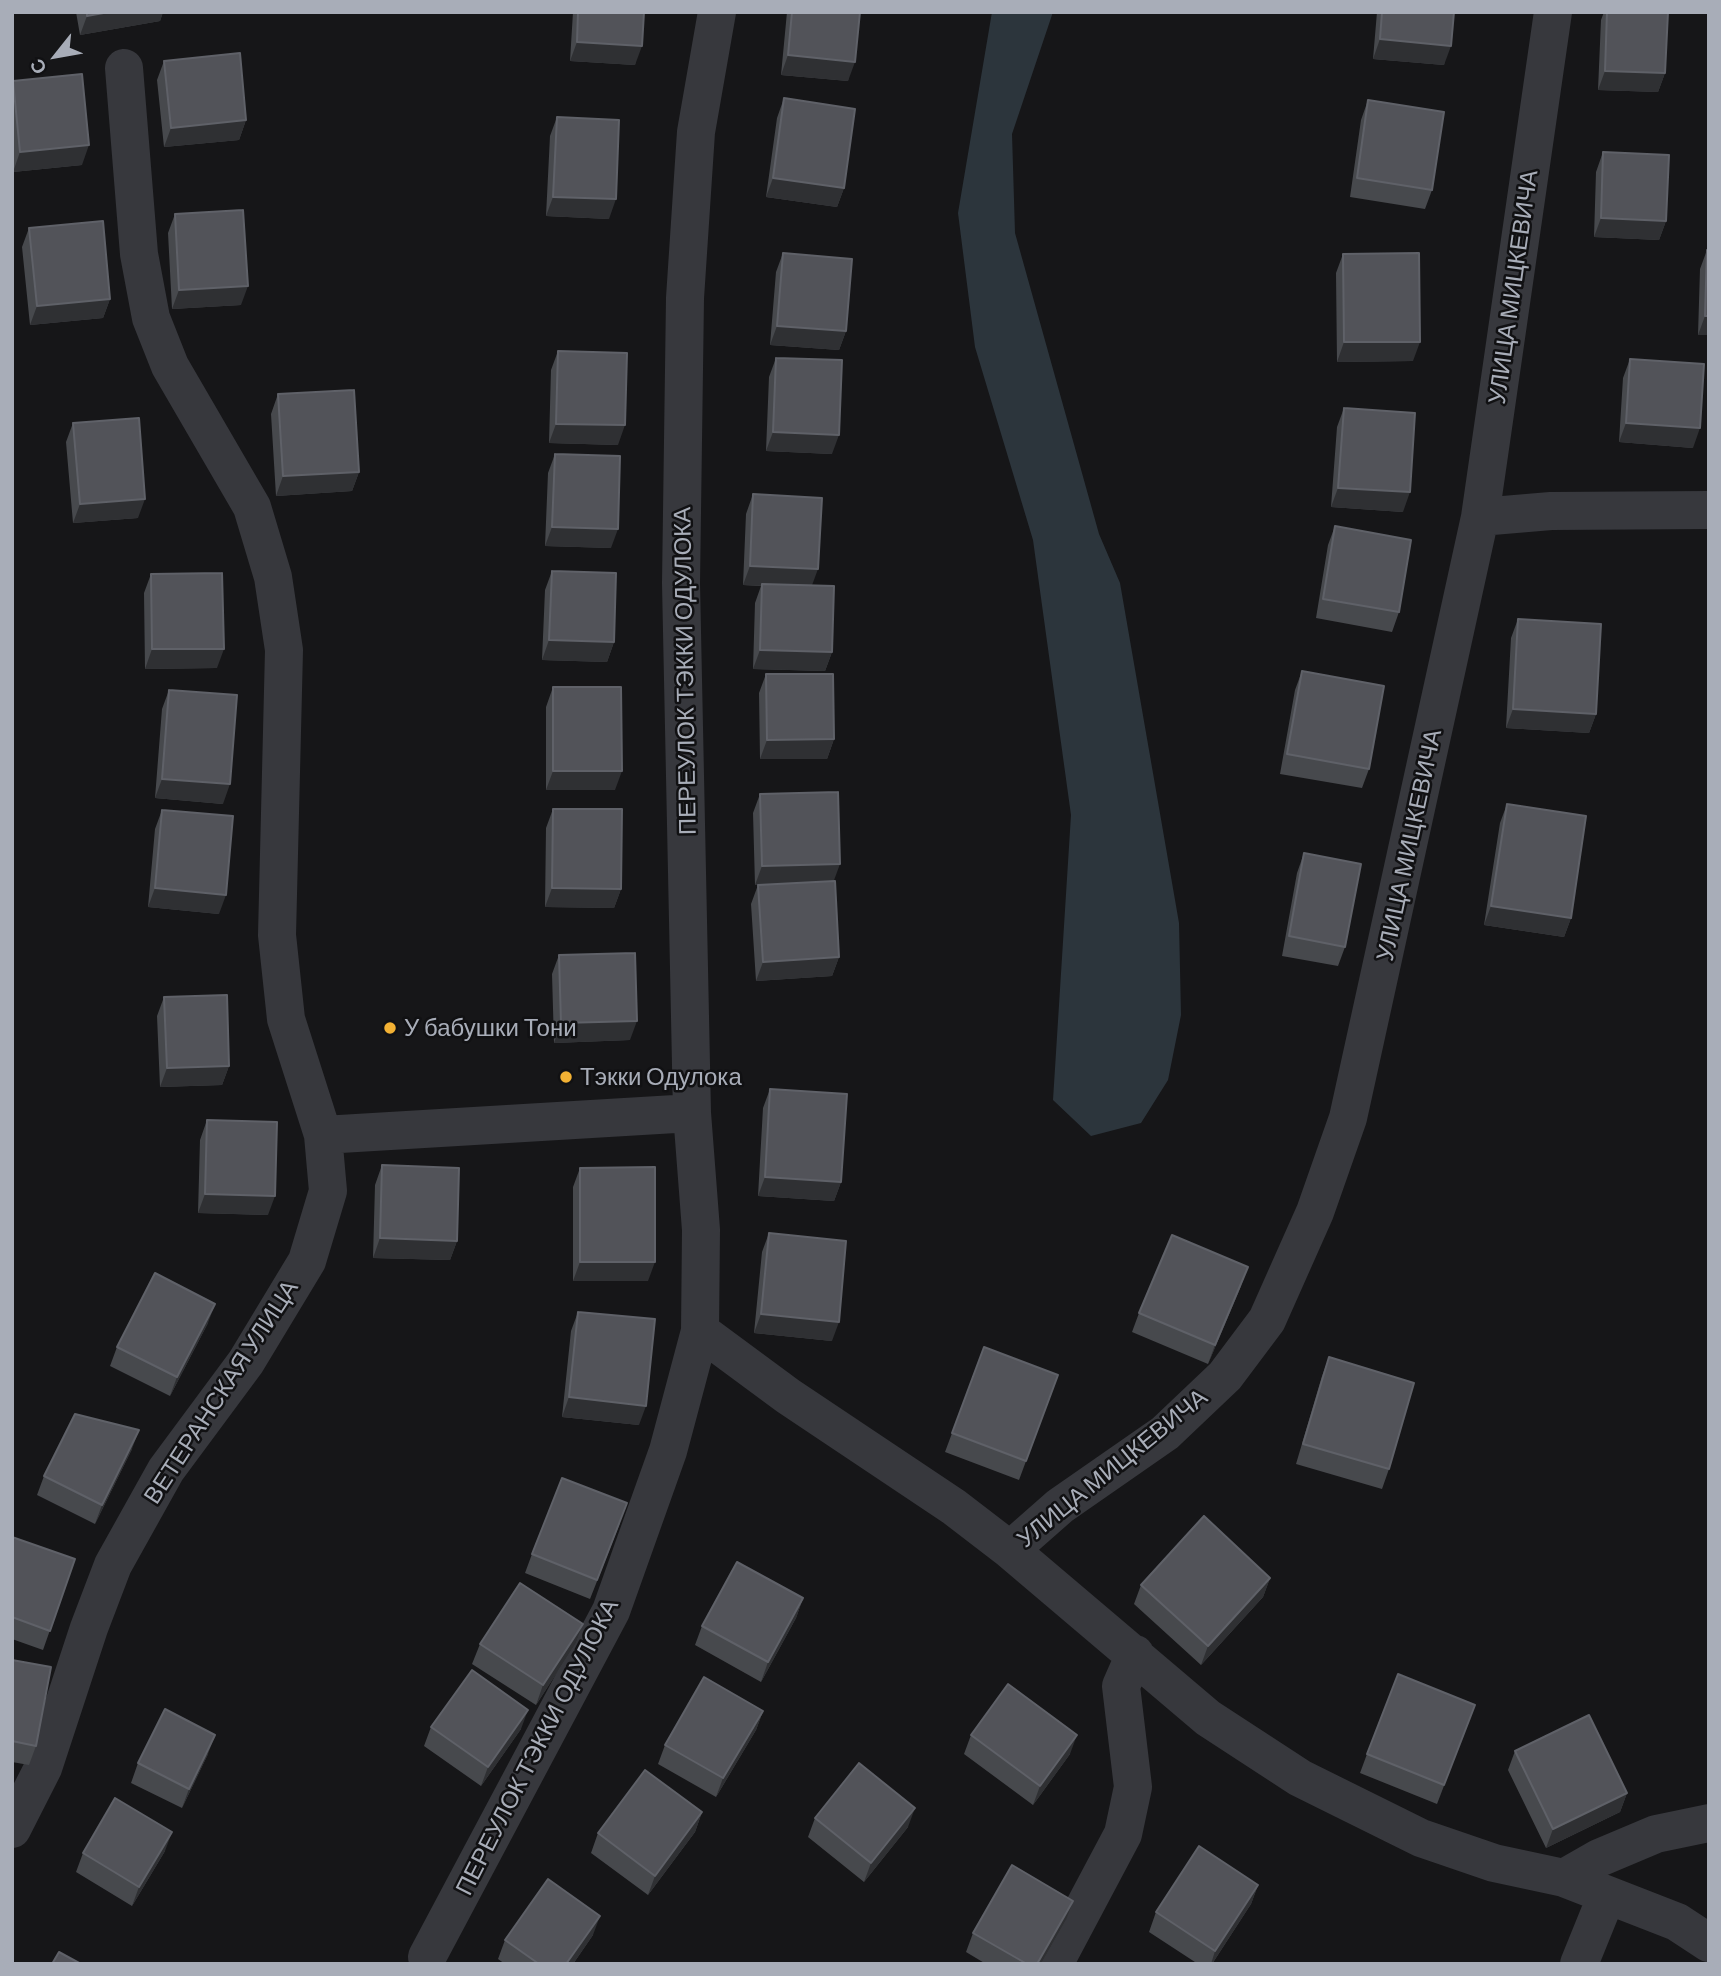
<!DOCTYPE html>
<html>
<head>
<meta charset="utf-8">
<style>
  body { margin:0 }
  #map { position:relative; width:1721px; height:1976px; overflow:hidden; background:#161618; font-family:Barlow,sans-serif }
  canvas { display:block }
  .frame { position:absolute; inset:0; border:14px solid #a8adb8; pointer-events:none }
  .north { position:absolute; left:21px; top:21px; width:70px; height:70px; -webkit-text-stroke:5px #111113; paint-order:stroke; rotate:239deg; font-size:19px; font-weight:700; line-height:28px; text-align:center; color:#a8adb8 }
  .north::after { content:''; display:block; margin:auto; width:24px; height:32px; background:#a8adb8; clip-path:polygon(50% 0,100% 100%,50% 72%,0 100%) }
</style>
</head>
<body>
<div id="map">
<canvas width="1721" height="1976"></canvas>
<div class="frame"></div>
<div class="north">С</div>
</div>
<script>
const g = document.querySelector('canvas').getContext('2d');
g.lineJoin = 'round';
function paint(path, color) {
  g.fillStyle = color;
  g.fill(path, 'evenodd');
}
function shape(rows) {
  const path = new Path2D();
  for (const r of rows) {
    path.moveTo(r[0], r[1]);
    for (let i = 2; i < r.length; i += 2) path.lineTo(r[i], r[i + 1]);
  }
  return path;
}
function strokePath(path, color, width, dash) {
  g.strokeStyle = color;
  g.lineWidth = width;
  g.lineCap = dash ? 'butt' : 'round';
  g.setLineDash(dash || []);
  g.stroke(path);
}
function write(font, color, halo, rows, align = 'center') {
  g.font = font + ' Barlow,sans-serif';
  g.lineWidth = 5;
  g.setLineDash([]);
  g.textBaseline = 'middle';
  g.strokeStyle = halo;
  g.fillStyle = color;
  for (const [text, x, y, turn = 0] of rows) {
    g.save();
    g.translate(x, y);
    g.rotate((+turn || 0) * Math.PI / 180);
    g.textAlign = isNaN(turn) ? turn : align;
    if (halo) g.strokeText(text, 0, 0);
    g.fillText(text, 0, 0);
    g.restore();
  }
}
const water = shape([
  [992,12,1053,12,1012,134,1015,233,1099,534,1120,583,1179,923,1181,1015,1168,1080,1141,1123,1091,1136,1053,1100,1071,815,1033,540,975,347,958,213]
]);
const minor = shape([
  [124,68,139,254,151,318,170,366,252,507,273,577,284,650,277,935,286,1019,323,1135],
  [1480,517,1551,511,1709,510],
  [700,1331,788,1396,954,1507,1010,1550,1208,1718,1300,1778,1421,1838,1494,1863,1564,1878,1677,1922,1709,1943],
  [1010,1550,1060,1506,1165,1433,1225,1376,1267,1320,1315,1212,1348,1118,1480,517,1553,12],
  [12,1829,43,1768,89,1628,113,1565,166,1470,246,1362,307,1261,328,1191,323,1135,692,1113],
  [1564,1878,1599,1858,1656,1834,1709,1823],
  [427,1957,611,1611,668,1451,700,1331,701,1230,692,1113,681,583,685,298,696,132,717,12],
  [1054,1964,1123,1834,1133,1787,1121,1686,1135,1654],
  [1579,1964,1607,1895]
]);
const wall = shape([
  [76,12,163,12,160,21,80,35],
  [573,12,644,12,635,65,570,61],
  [787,12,860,12,848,81,781,75],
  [1377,12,1454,12,1444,65,1373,59],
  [1604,12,1668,12,1665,73,1658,92,1598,90,1601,20],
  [164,61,246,120,239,140,164,147,157,80],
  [13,81,82,165,13,172,12,162],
  [784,98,844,188,837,207,766,197,777,118],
  [1368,100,1432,190,1425,209,1350,197,1361,120],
  [557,117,609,219,546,216,550,136],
  [1603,152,1666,221,1659,240,1594,237,1596,172],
  [175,214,241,305,172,309,168,233],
  [29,228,110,299,103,318,30,325,22,247],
  [1707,250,1709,335,1698,335,1700,269],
  [783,253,846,331,839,350,770,345,776,272],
  [1343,254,1413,361,1337,362,1336,273],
  [558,351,618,445,549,443,551,370],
  [776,358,832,454,766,451,769,377],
  [1630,359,1693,448,1619,442,1623,378],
  [278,394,359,472,352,491,276,496,271,414],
  [1344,408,1403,512,1331,507,1337,427],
  [73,423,138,518,73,523,66,442],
  [555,454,611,548,545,546,548,473],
  [753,494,812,585,832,652,825,671,753,669,755,603,761,586,743,585,746,514],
  [1335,526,1399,612,1392,632,1316,618,1328,545],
  [552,571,614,642,607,662,542,660,545,590],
  [151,574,217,668,145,669,144,593],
  [1518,619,1596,714,1589,733,1506,728,1511,638],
  [1302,671,1369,769,1362,788,1280,774,1295,690],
  [766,674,834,739,827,759,760,759,759,693],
  [553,687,615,790,546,790,546,707],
  [169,690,223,804,155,798,162,709],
  [760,794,834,881,839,957,832,976,756,981,751,904,758,885,755,885,753,813],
  [1507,804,1571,918,1564,937,1484,925,1500,823],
  [553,809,621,889,614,908,545,907,546,828],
  [162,810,219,914,148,907,155,829],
  [1304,853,1345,947,1338,966,1282,956,1297,873],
  [559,955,630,1040,554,1043,552,974],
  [164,997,229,1066,222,1085,160,1087,157,1016],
  [770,1089,841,1182,834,1201,758,1196,763,1108],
  [207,1120,268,1215,198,1213,200,1140],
  [382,1165,457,1241,450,1260,373,1258,375,1185],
  [580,1168,648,1281,573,1281,573,1187],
  [769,1233,832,1341,754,1333,762,1252],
  [1241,1286,1208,1364,1132,1332,1139,1313],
  [578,1312,639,1425,562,1417,571,1331],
  [208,1323,170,1396,110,1366,117,1347],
  [984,1347,1058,1375,1019,1480,945,1452],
  [1329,1357,1389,1469,1382,1489,1296,1464,1322,1376],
  [132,1449,95,1524,37,1495,44,1476],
  [620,1523,590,1599,525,1573,532,1554],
  [12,1537,75,1559,43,1650,12,1639],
  [1270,1578,1263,1597,1201,1665,1134,1604,1141,1585],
  [803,1598,796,1618,761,1682,695,1645,702,1626],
  [583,1624,576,1643,536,1705,472,1664,480,1644],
  [12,1660,36,1746,29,1765,12,1762],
  [1475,1705,1437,1804,1360,1773,1367,1754],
  [763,1711,756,1730,716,1797,658,1764,665,1745],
  [431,1727,521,1729,481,1786,424,1746],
  [971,1735,1070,1754,1033,1805,964,1754],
  [1515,1751,1627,1793,1620,1812,1546,1848,1508,1770],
  [208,1754,182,1808,131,1783,138,1763],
  [702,1812,695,1832,648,1895,591,1853,598,1833],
  [815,1818,908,1827,864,1882,808,1837],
  [165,1851,132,1906,76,1872,83,1853],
  [1258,1885,1251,1904,1212,1964,1198,1964,1149,1932,1156,1912],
  [1066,1920,1041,1964,986,1964,966,1952,973,1933],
  [593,1935,573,1964,505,1964,498,1959,505,1940]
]);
const shadedWall = shape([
  [109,12,163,12,160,21,80,35,87,16],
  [1380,39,1451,46,1444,65,1373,59],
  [577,42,642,46,635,65,570,61],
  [788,55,855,62,848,81,781,75],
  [1605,71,1665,73,1658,92,1598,90],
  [246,120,239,140,164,147,171,128],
  [89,145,82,165,13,172,20,152],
  [773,178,844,188,837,207,766,197],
  [553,197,616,199,609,219,546,216],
  [1601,218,1666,221,1659,240,1594,237],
  [248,286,241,305,172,309,179,290],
  [110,299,103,318,30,325,37,306],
  [1705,316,1709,316,1709,335,1698,335],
  [777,326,846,331,839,350,770,345],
  [1344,342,1420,342,1413,361,1337,362],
  [1626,423,1700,428,1693,448,1619,442],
  [556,424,625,425,618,445,549,443],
  [773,432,839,435,832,454,766,451],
  [359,472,352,491,276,496,283,476],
  [1338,488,1410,492,1403,512,1331,507],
  [145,499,138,518,73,523,80,504],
  [552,527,618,529,611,548,545,546],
  [750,566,818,569,811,588,743,585],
  [549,640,614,642,607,662,542,660],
  [152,649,224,649,217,668,145,669],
  [760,650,832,652,825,671,753,669],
  [1513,709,1596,714,1589,733,1506,728],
  [834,739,827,759,760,759,767,740],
  [553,771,622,771,615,790,546,790],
  [162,779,230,784,223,804,155,798],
  [840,864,833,883,755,885,762,866],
  [155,888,226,895,219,914,148,907],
  [552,888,621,889,614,908,545,907],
  [1491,906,1571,918,1564,937,1484,925],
  [839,957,832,976,756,981,763,962],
  [637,1021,630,1040,554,1043,561,1023],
  [229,1066,222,1085,160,1087,167,1068],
  [765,1177,841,1182,834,1201,758,1196],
  [205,1194,275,1196,268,1215,198,1213],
  [380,1238,457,1241,450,1260,373,1258],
  [580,1262,655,1262,648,1281,573,1281],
  [1248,1267,1241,1286,1208,1364,1215,1345],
  [215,1304,208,1323,170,1396,177,1377],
  [761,1314,839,1322,832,1341,754,1333],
  [569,1397,646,1406,639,1425,562,1417],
  [139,1430,132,1449,95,1524,102,1505],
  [1270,1578,1263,1597,1201,1665,1208,1646],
  [803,1598,796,1618,761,1682,768,1662],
  [583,1624,576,1643,536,1705,543,1685],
  [528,1710,521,1729,481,1786,488,1767],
  [763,1711,756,1730,716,1797,723,1778],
  [215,1735,208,1754,182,1808,189,1789],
  [1077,1735,1070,1754,1033,1805,1040,1786],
  [1627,1793,1620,1812,1546,1848,1553,1829],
  [915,1808,908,1827,864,1882,871,1863],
  [702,1812,695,1832,648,1895,655,1876],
  [172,1832,165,1851,132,1906,139,1887],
  [1258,1885,1251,1904,1212,1964,1211,1964,1215,1951],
  [1073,1901,1066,1920,1041,1964,1037,1964],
  [600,1916,593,1935,573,1964,566,1964]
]);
const building = shape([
  [87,12,109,12,87,16,87,12],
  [578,12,644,12,642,46,577,42,578,12],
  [792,12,860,12,855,62,788,55,792,12],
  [1382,12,1454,12,1451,46,1380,39,1382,12],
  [1607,12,1668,12,1665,73,1605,71,1607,12],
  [240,53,246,120,171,128,164,61,240,53],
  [82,74,89,145,20,152,13,81,82,74],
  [784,98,855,109,844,188,773,178,784,98],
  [1368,100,1444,112,1432,190,1357,178,1368,100],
  [557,117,619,120,616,199,553,197,557,117],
  [1603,152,1669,155,1666,221,1601,218,1603,152],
  [243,210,248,286,179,290,175,214,243,210],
  [103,221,110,299,37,306,29,228,103,221],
  [1707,250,1709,250,1709,316,1705,316,1707,250],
  [783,253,852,259,846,331,777,326,783,253],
  [1419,253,1420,342,1344,342,1343,254,1419,253],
  [558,351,627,353,625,425,556,424,558,351],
  [776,358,842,360,839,435,773,432,776,358],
  [1630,359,1704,364,1700,428,1626,423,1630,359],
  [354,390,359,472,283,476,278,394,354,390],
  [1344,408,1415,413,1410,492,1338,488,1344,408],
  [139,418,145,499,80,504,73,423,139,418],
  [555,454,620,456,618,529,552,527,555,454],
  [753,494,822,498,818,569,750,566,753,494],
  [1335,526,1411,540,1399,612,1323,599,1335,526],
  [552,571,616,573,614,642,549,640,552,571],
  [222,573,224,649,152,649,151,574,222,573],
  [762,584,834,586,832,652,760,650,762,584],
  [1518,619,1601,624,1596,714,1513,709,1518,619],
  [1302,671,1384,686,1369,769,1287,754,1302,671],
  [766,674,833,674,834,739,767,740,766,674],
  [553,687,621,687,622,771,553,771,553,687],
  [169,690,237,695,230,784,162,779,169,690],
  [838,792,840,864,762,866,760,794,838,792],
  [1507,804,1586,816,1571,918,1491,906,1507,804],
  [553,809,622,809,621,889,552,888,553,809],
  [162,810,233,816,226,895,155,888,162,810],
  [1304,853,1361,864,1345,947,1289,936,1304,853],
  [835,881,839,957,763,962,758,885,835,881],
  [635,953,637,1021,561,1023,559,955,635,953],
  [227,995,229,1066,167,1068,164,997,227,995],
  [770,1089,847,1094,841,1182,765,1177,770,1089],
  [207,1120,277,1122,275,1196,205,1194,207,1120],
  [382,1165,459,1168,457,1241,380,1238,382,1165],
  [655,1167,655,1262,580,1262,580,1168,655,1167],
  [769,1233,846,1241,839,1322,761,1314,769,1233],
  [1172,1235,1248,1267,1215,1345,1139,1313,1172,1235],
  [155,1273,215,1304,177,1377,117,1347,155,1273],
  [578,1312,655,1319,646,1406,569,1397,578,1312],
  [984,1347,1058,1375,1026,1461,952,1433,984,1347],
  [1329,1357,1414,1383,1389,1469,1303,1444,1329,1357],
  [75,1414,139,1430,102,1505,44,1476,75,1414],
  [562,1478,627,1503,597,1580,532,1554,562,1478],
  [1204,1516,1270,1578,1208,1646,1141,1585,1204,1516],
  [12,1537,75,1559,50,1631,12,1617,12,1537],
  [737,1562,803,1598,768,1662,702,1626,737,1562],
  [520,1583,583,1624,543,1685,480,1644,520,1583],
  [12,1660,51,1667,36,1746,12,1741,12,1660],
  [472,1670,528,1710,488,1767,431,1727,472,1670],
  [1398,1674,1475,1705,1444,1785,1367,1754,1398,1674],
  [704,1677,763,1711,723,1778,665,1745,704,1677],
  [1008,1684,1077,1735,1040,1786,971,1735,1008,1684],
  [165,1709,215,1735,189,1789,138,1763,165,1709],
  [1589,1715,1627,1793,1553,1829,1515,1751,1589,1715],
  [859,1763,915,1808,871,1863,815,1818,859,1763],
  [645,1770,702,1812,655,1876,598,1833,645,1770],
  [115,1798,172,1832,139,1887,83,1853,115,1798],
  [1199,1846,1258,1885,1215,1951,1156,1912,1199,1846],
  [1012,1865,1073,1901,1037,1964,1027,1964,973,1933,1012,1865],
  [548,1879,600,1916,566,1964,539,1964,505,1940,548,1879],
  [59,1952,81,1964,52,1964,59,1952]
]);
const markers = [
  [390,1028,7,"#f2b134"],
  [566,1077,7,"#f2b134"]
];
const streetNames = [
  ["УЛИЦА МИЦКЕВИЧА",1513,287,-82],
  ["ПЕРЕУЛОК ТЭККИ ОДУЛОКА",685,671,-91],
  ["УЛИЦА МИЦКЕВИЧА",1409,845,-78],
  ["ВЕТЕРАНСКАЯ УЛИЦА",221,1392,-57],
  ["УЛИЦА МИЦКЕВИЧА",1112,1468,-39],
  ["ПЕРЕУЛОК ТЭККИ ОДУЛОКА",537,1747,-63]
];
const poiNames = [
  ["У бабушки Тони",404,1028],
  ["Тэкки Одулока",580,1077]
];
paint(water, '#2c353c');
strokePath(minor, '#37383d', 38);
paint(wall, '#47494d');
paint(shadedWall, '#2f3033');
paint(building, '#525359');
strokePath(building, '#5f6168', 2);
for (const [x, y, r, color] of markers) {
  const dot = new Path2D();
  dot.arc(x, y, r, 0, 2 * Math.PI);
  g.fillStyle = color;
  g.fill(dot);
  strokePath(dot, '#111113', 2.5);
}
write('24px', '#a8adb8', '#111113', streetNames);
write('24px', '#a8adb8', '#111113', poiNames, 'left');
</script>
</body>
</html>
